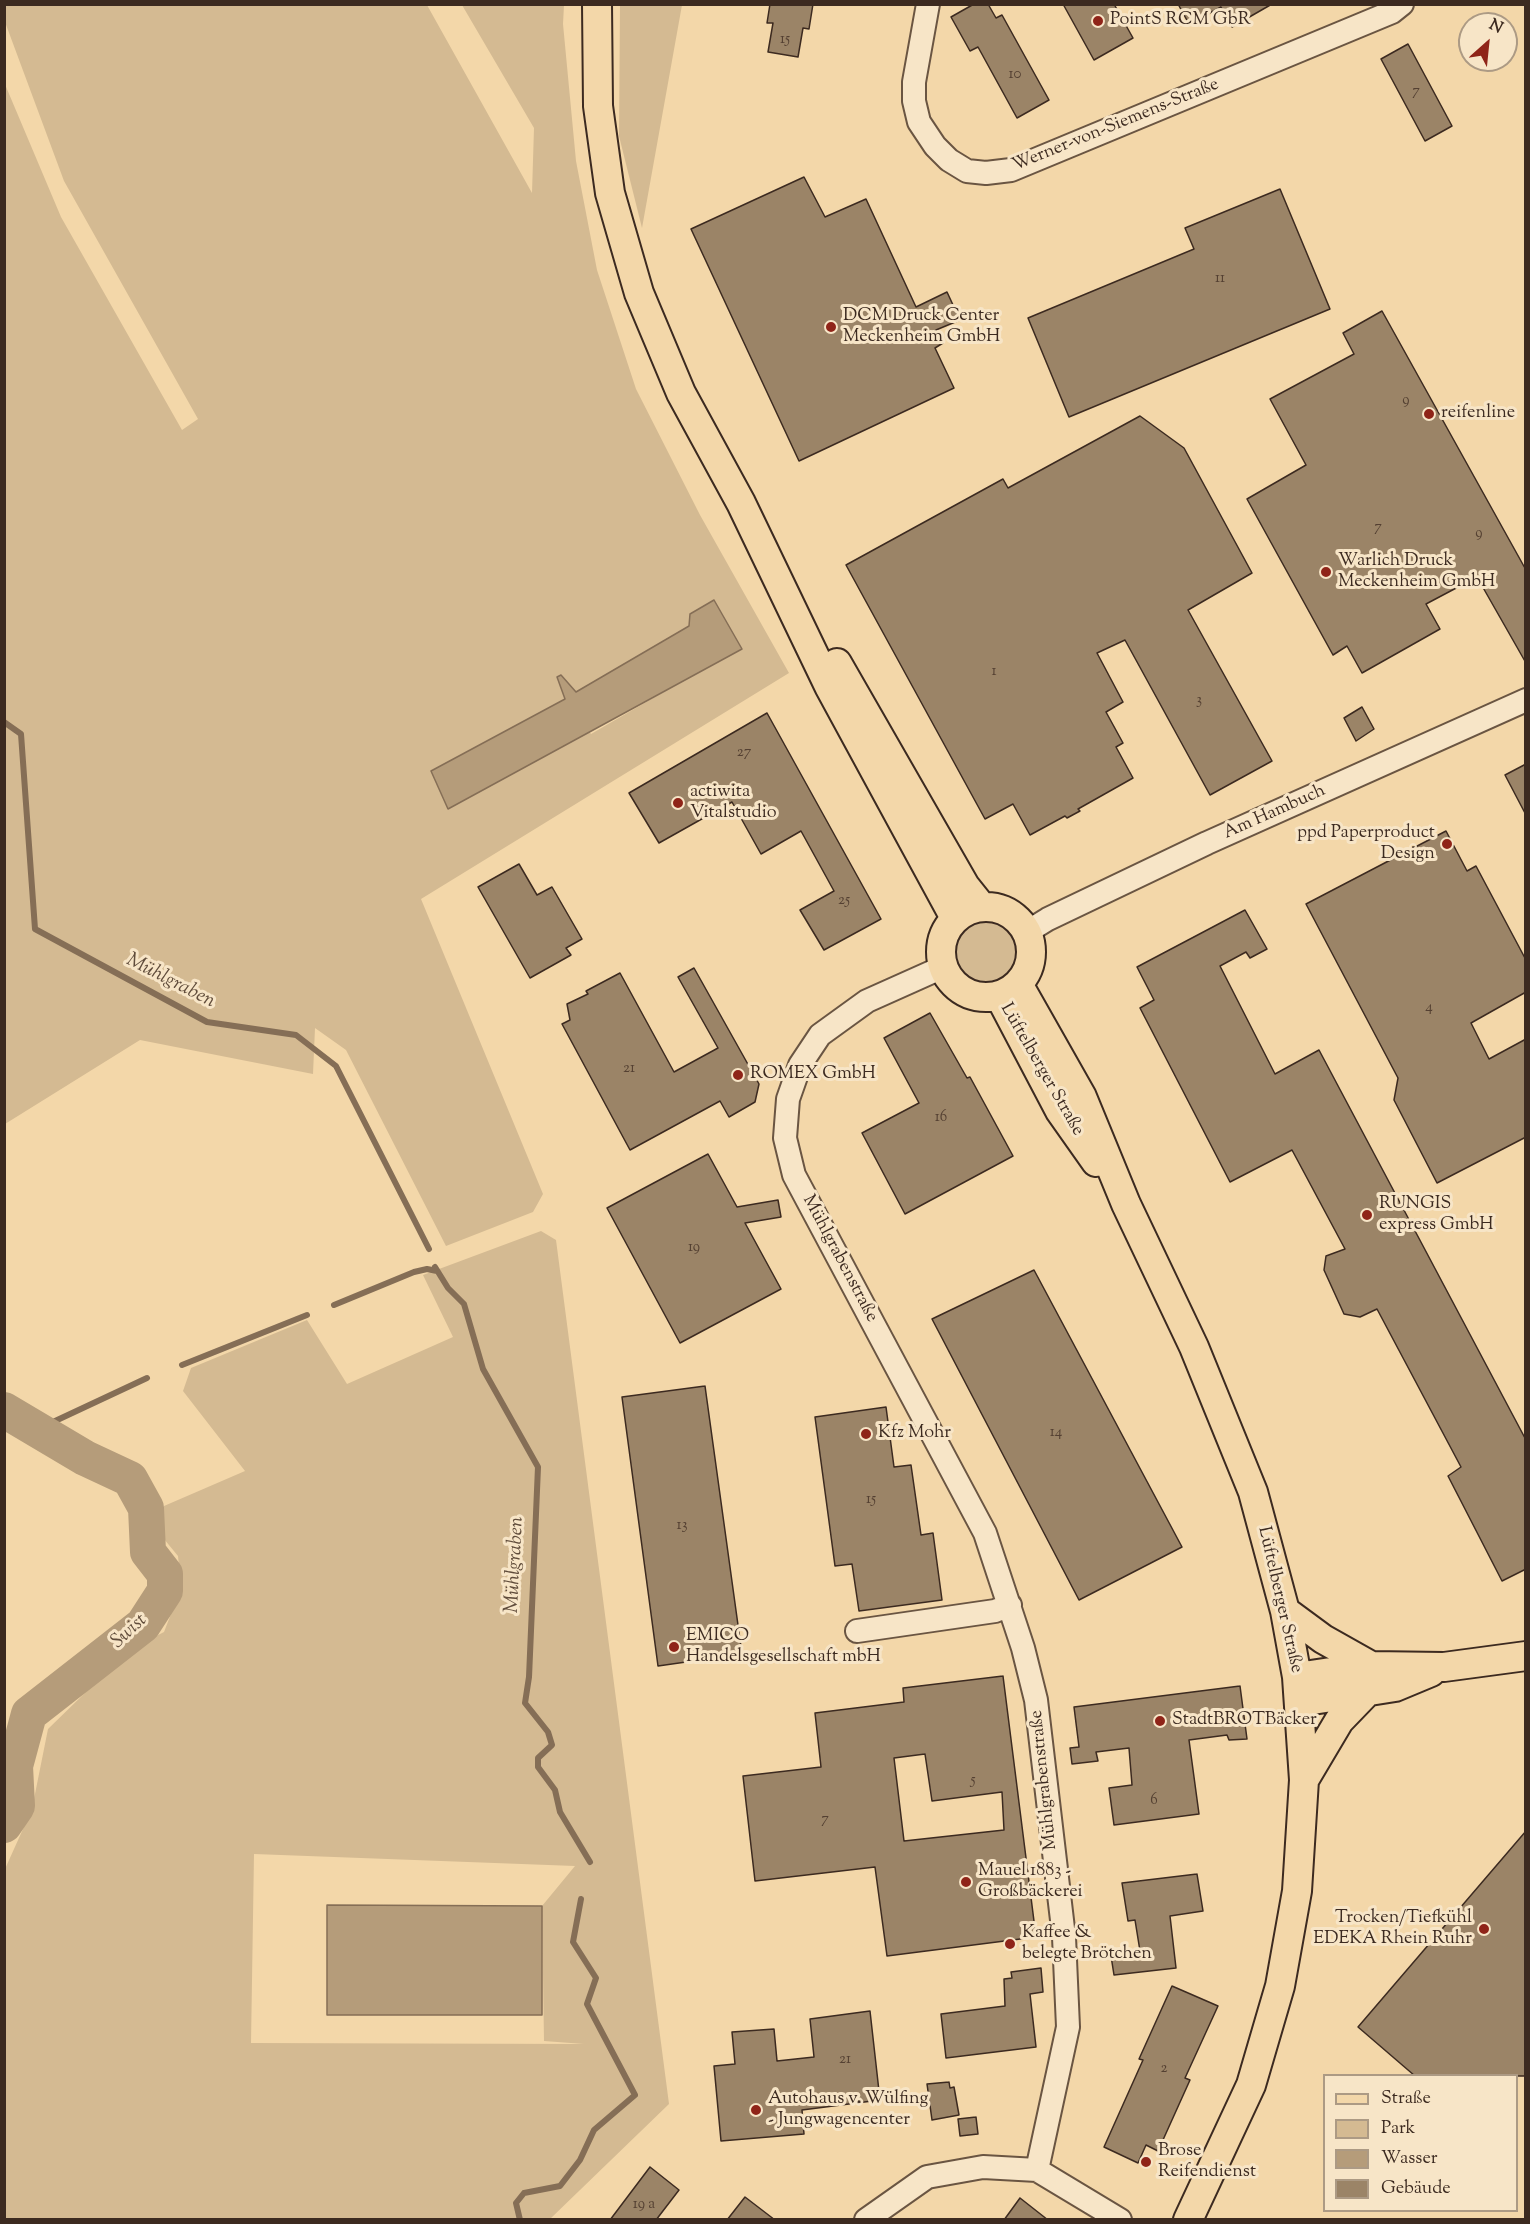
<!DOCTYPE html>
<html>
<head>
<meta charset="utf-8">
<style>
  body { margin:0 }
  #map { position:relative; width:1530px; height:2224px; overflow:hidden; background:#f3d7a9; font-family:"Sorts Mill Goudy",serif }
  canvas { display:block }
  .frame { position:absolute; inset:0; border:6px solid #3c2a20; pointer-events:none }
  .legend { position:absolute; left:1323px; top:2074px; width:195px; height:138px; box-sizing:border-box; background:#f7e5c7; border:2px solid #ac9a84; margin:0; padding:8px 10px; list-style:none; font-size:18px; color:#3c2a20 }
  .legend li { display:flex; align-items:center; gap:12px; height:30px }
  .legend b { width:30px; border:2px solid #ac9a84 }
  .north { position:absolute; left:1458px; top:12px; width:60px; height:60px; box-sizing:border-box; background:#f7e5c7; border:2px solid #ac9a84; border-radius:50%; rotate:27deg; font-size:16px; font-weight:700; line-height:24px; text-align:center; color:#3c2a20 }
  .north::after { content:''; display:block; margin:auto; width:21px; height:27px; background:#8f2418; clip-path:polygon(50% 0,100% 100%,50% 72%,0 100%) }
</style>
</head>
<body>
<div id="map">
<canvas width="1530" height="2224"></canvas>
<div class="frame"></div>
<ul class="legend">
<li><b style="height:8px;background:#f3d7a9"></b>Straße</li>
<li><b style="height:16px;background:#d4ba92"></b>Park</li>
<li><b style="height:16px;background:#b59c7a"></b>Wasser</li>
<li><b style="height:16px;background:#9b8467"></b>Gebäude</li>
</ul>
<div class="north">N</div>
</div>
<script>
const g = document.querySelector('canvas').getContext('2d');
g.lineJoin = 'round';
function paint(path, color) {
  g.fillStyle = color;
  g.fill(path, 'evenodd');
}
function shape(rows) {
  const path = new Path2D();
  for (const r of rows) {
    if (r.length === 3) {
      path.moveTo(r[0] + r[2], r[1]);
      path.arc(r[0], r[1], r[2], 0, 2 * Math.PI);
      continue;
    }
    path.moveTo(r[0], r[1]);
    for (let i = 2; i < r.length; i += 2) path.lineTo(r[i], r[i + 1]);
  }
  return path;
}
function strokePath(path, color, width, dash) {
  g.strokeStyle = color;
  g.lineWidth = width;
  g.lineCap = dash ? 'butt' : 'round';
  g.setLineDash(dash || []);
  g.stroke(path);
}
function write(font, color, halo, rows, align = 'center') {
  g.font = font + ' "Sorts Mill Goudy",serif';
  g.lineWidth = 6;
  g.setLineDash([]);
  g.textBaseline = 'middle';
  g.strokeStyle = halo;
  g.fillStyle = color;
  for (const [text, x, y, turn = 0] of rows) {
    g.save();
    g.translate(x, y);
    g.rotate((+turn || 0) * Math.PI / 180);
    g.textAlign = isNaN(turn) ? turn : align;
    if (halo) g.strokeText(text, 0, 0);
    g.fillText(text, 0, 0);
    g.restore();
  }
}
const green = shape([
  [5,5,427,5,532,193,534,128,462,5,564,5,563,24,576,161,597,270,636,389,700,515,789,673,421,899,543,1194,533,1212,446,1246,346,1050,315,1028,313,1074,140,1040,5,1124,4,82,61,217,182,430,198,419,64,181,5,22],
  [690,626,741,649,717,661,591,734,589,731,448,809,431,771,565,699,557,677,561,675,576,692],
  [620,5,682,5,642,228,619,136],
  [986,951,32],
  [541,1231,556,1240,669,2104,550,2219,5,2220,5,1869,32,1809,48,1729,129,1650,164,1632,181,1588,178,1556,164,1539,164,1506,245,1471,183,1391,191,1368,307,1320,347,1384,453,1337,423,1275],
  [254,1854,575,1866,542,1906,544,2041,584,2044,251,2043]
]);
const water = shape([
  [714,600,742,649,448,809,431,771,565,699,557,677,561,675,576,692,689,626,690,614,714,600],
  [327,1905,542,1906,542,2015,327,2015,327,1905]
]);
const stream = shape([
  [4,722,21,734,35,929,207,1022,296,1035,336,1066,429,1249],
  [435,1267,448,1288,464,1304,483,1369,538,1467,529,1677,525,1703,548,1732,552,1745,538,1758,538,1767,555,1790,560,1812,590,1862],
  [334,1305,414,1272,427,1269,437,1271],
  [182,1365,307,1315],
  [38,1429,147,1378],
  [520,2220,516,2203,524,2193,560,2186,580,2160,594,2130,635,2095,587,2004,596,1978,573,1942,581,1899]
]);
const river = shape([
  [4,1410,85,1458,130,1479,146,1508,148,1552,165,1574,165,1591,143,1625,29,1714,15,1766,17,1806,4,1825]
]);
const building = shape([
  [770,4,813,4,809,29,803,28,798,57,768,52,773,23,767,23,770,4],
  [974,4,988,4,996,18,1002,15,1049,100,1017,118,978,47,970,51,951,17,974,4],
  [1063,4,1114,4,1133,38,1094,60,1063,4],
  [1178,4,1272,4,1232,27,1221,7,1189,24,1178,4],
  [1408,44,1452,126,1425,141,1381,59,1408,44],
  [804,177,825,217,866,199,916,307,947,292,960,320,936,330,943,343,935,348,954,388,799,461,691,229,804,177],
  [1280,189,1330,309,1069,417,1028,318,1194,249,1185,228,1280,189],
  [1382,311,1526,570,1526,663,1477,577,1426,604,1440,629,1362,673,1347,646,1333,655,1247,499,1306,465,1270,399,1354,354,1343,333,1382,311],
  [1140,416,1184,448,1252,573,1188,610,1272,761,1210,795,1125,640,1097,653,1123,702,1106,712,1123,743,1116,747,1133,778,1078,809,1080,811,1067,818,1065,816,1030,835,1013,804,985,819,846,565,1003,479,1008,488,1140,416],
  [1362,707,1374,729,1356,741,1344,718,1362,707],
  [767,713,881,919,824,950,800,910,834,891,801,831,761,854,732,802,659,843,629,793,767,713],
  [1526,764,1526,815,1505,775,1526,764],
  [1446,831,1467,871,1476,866,1526,960,1526,992,1471,1023,1489,1059,1526,1039,1526,1137,1437,1183,1394,1100,1398,1078,1306,904,1446,831],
  [519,864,537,895,552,887,582,939,566,948,571,955,530,978,478,887,519,864],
  [1245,910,1267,949,1250,958,1246,952,1220,966,1275,1074,1319,1050,1526,1440,1526,1569,1502,1581,1448,1476,1461,1467,1377,1309,1360,1317,1344,1314,1324,1270,1326,1256,1345,1249,1292,1150,1230,1182,1140,1008,1154,1000,1137,967,1245,910],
  [694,968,759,1084,755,1102,729,1117,720,1101,630,1150,562,1024,570,1020,567,1004,588,994,586,991,620,973,674,1072,718,1048,678,977,694,968],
  [930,1013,967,1078,970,1077,1013,1156,905,1214,862,1133,919,1103,884,1038,930,1013],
  [708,1154,737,1207,778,1200,781,1217,745,1223,781,1289,680,1343,607,1208,708,1154],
  [1034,1270,1182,1547,1079,1600,932,1319,1034,1270],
  [705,1386,742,1654,658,1666,622,1397,705,1386],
  [886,1407,894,1467,911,1465,921,1535,933,1533,942,1600,859,1611,852,1564,835,1566,815,1417,886,1407],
  [1003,1676,1036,1937,887,1956,875,1867,755,1881,743,1776,821,1767,815,1713,904,1702,903,1688,1003,1676],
  [925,1754,932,1801,1002,1792,1004,1830,904,1841,894,1758,925,1754],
  [1240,1686,1247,1739,1229,1740,1227,1735,1189,1740,1199,1814,1114,1825,1109,1788,1132,1785,1129,1748,1096,1752,1098,1761,1072,1764,1070,1748,1079,1747,1074,1707,1240,1686],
  [1526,1831,1526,2076,1415,2076,1358,2027,1526,1831],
  [1197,1874,1203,1911,1170,1916,1176,1968,1114,1975,1111,1956,1140,1951,1135,1920,1128,1921,1122,1883,1197,1874],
  [1041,1968,1043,1992,1030,1994,1036,2047,946,2058,941,2014,1005,2006,1004,1979,1012,1978,1011,1972,1041,1968],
  [1172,1986,1218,2006,1185,2078,1190,2080,1158,2151,1146,2145,1138,2163,1104,2147,1143,2060,1139,2059,1172,1986],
  [870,2011,880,2100,802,2110,804,2134,721,2141,714,2066,735,2064,732,2032,774,2029,777,2061,814,2057,810,2019,870,2011],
  [949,2082,950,2088,954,2087,959,2115,932,2120,927,2084,949,2082],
  [976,2117,978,2134,960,2136,958,2119,976,2117],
  [650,2167,679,2190,656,2220,610,2220,650,2167],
  [745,2197,775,2220,727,2220,745,2197],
  [1020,2198,1048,2220,1004,2220,1020,2198]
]);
const minor = shape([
  [928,4,914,82,914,101,919,122,935,146,949,160,967,171,986,173,1011,170,1392,12,1402,4],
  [1027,932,1048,919,1207,843,1526,700],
  [943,967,867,1001,820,1035,800,1065,788,1099,785,1138,794,1175,985,1533,1023,1648,1036,1700,1064,1937,1068,2027,1037,2170],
  [857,1631,995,1611,1010,1605],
  [866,2220,927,2177,983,2167,1037,2170,1120,2220]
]);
const major = shape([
  [597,4,598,106,610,193,639,293,681,393,741,503,829,686,955,918],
  [837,663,965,886,981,906],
  [986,952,45],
  [1018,984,1082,1097,1126,1204,1194,1347,1253,1492,1285,1611,1297,1677,1304,1780,1297,1891,1280,1986,1251,2085,1188,2220],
  [999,995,1060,1111,1096,1162],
  [1285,1611,1323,1639,1371,1666],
  [1297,1677,1371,1666,1444,1667,1526,1656],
  [1300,1702,1395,1687,1431,1672],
  [1304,1780,1339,1721,1367,1692]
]);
const markers = [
  [1098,21,6,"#8f2418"],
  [831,327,6,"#8f2418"],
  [1429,414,6,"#8f2418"],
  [1326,572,6,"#8f2418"],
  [678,803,6,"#8f2418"],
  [1447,844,6,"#8f2418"],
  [738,1075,6,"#8f2418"],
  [1367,1215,6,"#8f2418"],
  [866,1434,6,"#8f2418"],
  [674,1647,6,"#8f2418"],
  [1160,1721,6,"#8f2418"],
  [966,1882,6,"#8f2418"],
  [1484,1929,6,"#8f2418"],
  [1010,1944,6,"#8f2418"],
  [756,2110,6,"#8f2418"],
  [1146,2162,6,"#8f2418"]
];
const numberNames = [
  ["15",785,40],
  ["10",1015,75],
  ["7",1416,92],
  ["11",1220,279],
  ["9",1406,401],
  ["7",1378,528],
  ["9",1479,534],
  ["1",994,672],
  ["3",1199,701],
  ["27",744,753],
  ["25",844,901],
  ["4",1429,1008],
  ["21",629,1069],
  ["16",941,1118],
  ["19",694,1248],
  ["14",1056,1433],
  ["15",871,1500],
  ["13",682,1526],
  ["5",973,1781],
  ["6",1154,1801],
  ["7",825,1820],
  ["21",845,2060],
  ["2",1164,2069],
  ["19 a",644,2205]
];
const poiNames = [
  ["PointS RCM GbR",1110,21],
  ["DCM Druck Center",843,317],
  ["Meckenheim GmbH",843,338],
  ["reifenline",1441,414],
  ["Warlich Druck",1338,562],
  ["Meckenheim GmbH",1338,583],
  ["actiwita",690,793],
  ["Vitalstudio",690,814],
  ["ppd Paperproduct",1435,834,"right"],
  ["Design",1435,855,"right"],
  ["ROMEX GmbH",750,1075],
  ["RUNGIS",1379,1205],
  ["express GmbH",1379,1226],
  ["Kfz Mohr",878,1434],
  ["EMICO",686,1637],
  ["Handelsgesellschaft mbH",686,1658],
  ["StadtBROTBäcker",1172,1721],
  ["Mauel 1883 -",978,1872],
  ["Großbäckerei",978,1893],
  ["Trocken/Tiefkühl",1472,1919,"right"],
  ["EDEKA Rhein Ruhr",1472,1940,"right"],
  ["Kaffee &",1022,1934],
  ["belegte Brötchen",1022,1955],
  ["Autohaus v. Wülfing",768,2100],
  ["- Jungwagencenter",768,2121],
  ["Brose",1158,2152],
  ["Reifendienst",1158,2173]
];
const streetNames = [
  ["Werner-von-Siemens-Straße",1116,126,-22],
  ["Am Hambuch",1275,813,-24],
  ["Lüftelberger Straße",1041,1070,60],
  ["Mühlgrabenstraße",839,1259,62],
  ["Lüftelberger Straße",1279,1600,77],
  ["Mühlgrabenstraße",1045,1780,-96]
];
const waterNames = [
  ["Mühlgraben",170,982,27],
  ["Mühlgraben",516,1565,-87],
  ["Swist",130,1632,-43]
];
paint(green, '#d4ba92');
paint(water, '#b59c7a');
strokePath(water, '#856e56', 1.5);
strokePath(stream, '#856e56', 6);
strokePath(river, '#b59c7a', 36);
paint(building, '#9b8467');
strokePath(building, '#3c2a20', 1.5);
strokePath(minor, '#6a5542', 26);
strokePath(major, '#3c2a20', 32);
strokePath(minor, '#f7e5c7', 22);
strokePath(major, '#f3d7a9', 28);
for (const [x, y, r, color] of markers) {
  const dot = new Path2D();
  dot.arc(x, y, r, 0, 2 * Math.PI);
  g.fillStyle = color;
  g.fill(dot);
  strokePath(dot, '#f7e5c7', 2);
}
write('15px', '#544032', null, numberNames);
write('18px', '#3c2a20', '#f7e5c7', poiNames, 'left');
write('18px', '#3c2a20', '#f7e5c7', streetNames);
write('italic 20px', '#604c3b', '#f7e5c7', waterNames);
</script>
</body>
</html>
